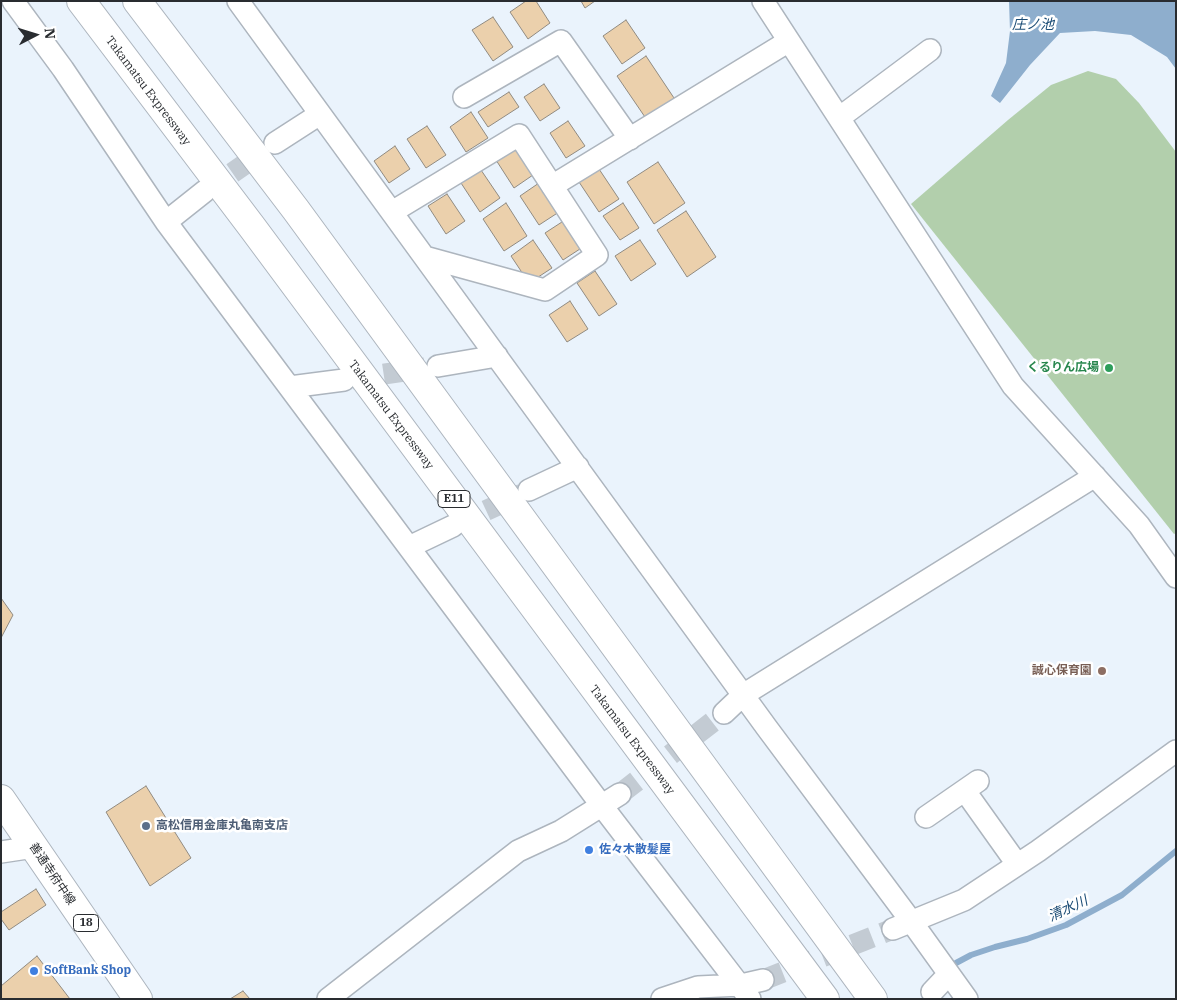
<!DOCTYPE html>
<html>
<head>
<meta charset="utf-8">
<style>
  body { margin:0 }
  #map { position:relative; width:1177px; height:1000px; overflow:hidden; background:#eaf3fc; font-family:"IBM Plex Serif",serif }
  canvas { display:block }
  .frame { position:absolute; inset:0; border:2px solid #292c30; pointer-events:none }
  .north { position:absolute; left:10px; top:10px; width:50px; height:50px; -webkit-text-stroke:4px #fff; paint-order:stroke; rotate:85deg; font-size:14px; font-weight:700; line-height:20px; text-align:center; color:#292c30 }
  .north::after { content:''; display:block; margin:auto; width:18px; height:22px; background:#292c30; clip-path:polygon(50% 0,100% 100%,50% 72%,0 100%) }
</style>
</head>
<body>
<div id="map">
<canvas width="1177" height="1000"></canvas>
<div class="frame"></div>
<div class="north">N</div>
</div>
<script>
const g = document.querySelector('canvas').getContext('2d');
g.lineJoin = 'round';
function paint(path, color) {
  g.fillStyle = color;
  g.fill(path, 'evenodd');
}
function shape(rows) {
  const path = new Path2D();
  for (const r of rows) {
    path.moveTo(r[0], r[1]);
    for (let i = 2; i < r.length; i += 2) path.lineTo(r[i], r[i + 1]);
  }
  return path;
}
function strokePath(path, color, width, dash) {
  g.strokeStyle = color;
  g.lineWidth = width;
  g.lineCap = dash ? 'butt' : 'round';
  g.setLineDash(dash || []);
  g.stroke(path);
}
function write(font, color, halo, rows, align = 'center') {
  g.font = font + ' "IBM Plex Serif","Noto Sans JP",serif';
  g.lineWidth = 5;
  g.setLineDash([]);
  g.textBaseline = 'middle';
  g.strokeStyle = halo;
  g.fillStyle = color;
  for (const [text, x, y, turn = 0] of rows) {
    g.save();
    g.translate(x, y);
    g.rotate((+turn || 0) * Math.PI / 180);
    g.textAlign = isNaN(turn) ? turn : align;
    if (halo) g.strokeText(text, 0, 0);
    g.fillText(text, 0, 0);
    g.restore();
  }
}
const green = shape([
  [1088,71,1116,79,1139,103,1176,152,1176,533,1174,534,911,204,1008,120,1051,85]
]);
const water = shape([
  [1009,1,1176,1,1176,69,1167,57,1131,35,1095,31,1060,33,1030,65,1000,103,991,96,1006,63,1010,31]
]);
const stream = shape([
  [956,963,971,955,995,947,1027,939,1066,925,1122,895,1176,851]
]);
const building = shape([
  [526,1,536,1,550,23,528,39,510,12,526,1],
  [581,1,595,1,585,8,581,1],
  [493,17,513,47,493,61,472,30,493,17],
  [626,20,645,48,622,64,603,36,626,20],
  [646,56,676,101,647,120,617,76,646,56],
  [544,84,560,108,540,121,524,97,544,84],
  [509,92,519,107,488,127,478,112,509,92],
  [471,112,488,138,466,152,450,127,471,112],
  [568,121,585,146,566,158,550,133,568,121],
  [427,126,446,155,426,168,407,139,427,126],
  [395,146,410,169,389,183,374,161,395,146],
  [515,147,533,175,514,188,496,160,515,147],
  [658,162,685,203,654,224,627,182,658,162],
  [599,169,619,199,599,212,579,182,599,169],
  [481,170,500,198,480,212,461,183,481,170],
  [539,183,559,212,539,225,520,196,539,183],
  [447,194,465,221,446,234,428,206,447,194],
  [506,203,527,236,504,251,483,219,506,203],
  [623,203,639,228,620,240,603,216,623,203],
  [686,211,716,257,687,277,657,230,686,211],
  [565,220,583,247,563,260,545,233,565,220],
  [533,240,552,268,529,283,511,256,533,240],
  [640,240,656,264,631,281,615,256,640,240],
  [595,271,617,304,599,316,577,283,595,271],
  [570,301,588,329,567,342,549,315,570,301],
  [1,598,13,615,1,638,1,598],
  [146,786,191,858,150,886,106,812,146,786],
  [36,889,46,905,9,930,1,919,1,912,36,889],
  [37,956,70,999,1,999,1,986,37,956],
  [243,991,250,999,230,999,243,991]
]);
const minorTunnel = shape([
  [206,191,267,149],
  [352,379,425,368],
  [457,524,522,494],
  [620,794,724,713],
  [763,980,893,929]
]);
const minor = shape([
  [13,1,63,69,166,222,602,806,750,999],
  [238,1,767,728,911,921,967,999],
  [763,1,1013,386,1139,525,1176,577],
  [464,97,561,41,630,139],
  [839,118,930,50],
  [275,143,320,114],
  [552,186,789,41],
  [392,212,519,135,597,255,545,290,425,257],
  [166,222,205,191],
  [438,366,497,356],
  [290,387,344,380],
  [529,490,578,467],
  [409,547,453,526],
  [724,713,743,695,1095,476],
  [965,791,1017,864],
  [926,817,978,781],
  [1,852,34,847],
  [893,929,964,900,1038,851,1176,751],
  [932,992,949,974],
  [328,999,518,851,561,831,620,794],
  [662,999,698,987,741,985,763,980]
]);
const primary = shape([
  [1,799,138,999]
]);
const motorway = shape([
  [81,1,252,227,825,999],
  [137,1,296,210,873,999]
]);
const markers = [
  [1109,368,5,"#2e9e5b"],
  [1102,671,5,"#8d6e63"],
  [146,826,5,"#5c6f8a"],
  [589,850,5,"#3f7fe0"],
  [34,971,5,"#3f7fe0"]
];
const shields = [
  [454,499,32],
  [86,923,25]
];
const shieldNames = [
  ["E11",454,499],
  ["18",86,923]
];
const streetNames = [
  ["Takamatsu Expressway",148,91,53],
  ["Takamatsu Expressway",391,415,53],
  ["Takamatsu Expressway",632,740,53],
  ["善通寺府中線",52,874,56]
];
const leisureNames = [
  ["くるりん広場",1099,368]
];
const educationNames = [
  ["誠心保育園",1092,671]
];
const serviceNames = [
  ["高松信用金庫丸亀南支店",156,826]
];
const shopNames = [
  ["佐々木散髪屋",599,850],
  ["SoftBank Shop",44,971]
];
const waterNames = [
  ["庄ノ池",1033,25],
  ["清水川",1068,909,-25]
];
paint(green, '#b2cfac');
paint(water, '#8eaecd');
strokePath(stream, '#8eaecd', 6);
paint(building, '#ebd0ac');
strokePath(building, '#908a81', 1);
strokePath(minorTunnel, '#c3cbd3', 21, [21, 11]);
strokePath(minor, '#adb5be', 24);
strokePath(primary, '#adb5be', 30);
strokePath(motorway, '#adb5be', 30);
strokePath(minor, '#fff', 21);
strokePath(primary, '#fff', 28);
strokePath(motorway, '#fff', 28);
for (const [x, y, r, color] of markers) {
  const dot = new Path2D();
  dot.arc(x, y, r, 0, 2 * Math.PI);
  g.fillStyle = color;
  g.fill(dot);
  strokePath(dot, '#fff', 2);
}
for (const [x, y, w] of shields) {
  const box = new Path2D();
  box.roundRect(x - w / 2, y - 8.5, w, 17, 4);
  g.fillStyle = '#fff';
  g.fill(box);
  strokePath(box, '#292c30', 1);
}
write('bold 11px', '#292c30', null, shieldNames);
write('12px', '#292c30', '#fff', streetNames);
write('bold 12px', '#27864d', '#fff', leisureNames, 'right');
write('bold 12px', '#785e54', '#fff', educationNames, 'right');
write('bold 12px', '#4e5e75', '#fff', serviceNames, 'left');
write('bold 12px', '#366cbe', '#fff', shopNames, 'left');
write('italic 14px', '#1b4c75', '#fff', waterNames);
</script>
</body>
</html>
